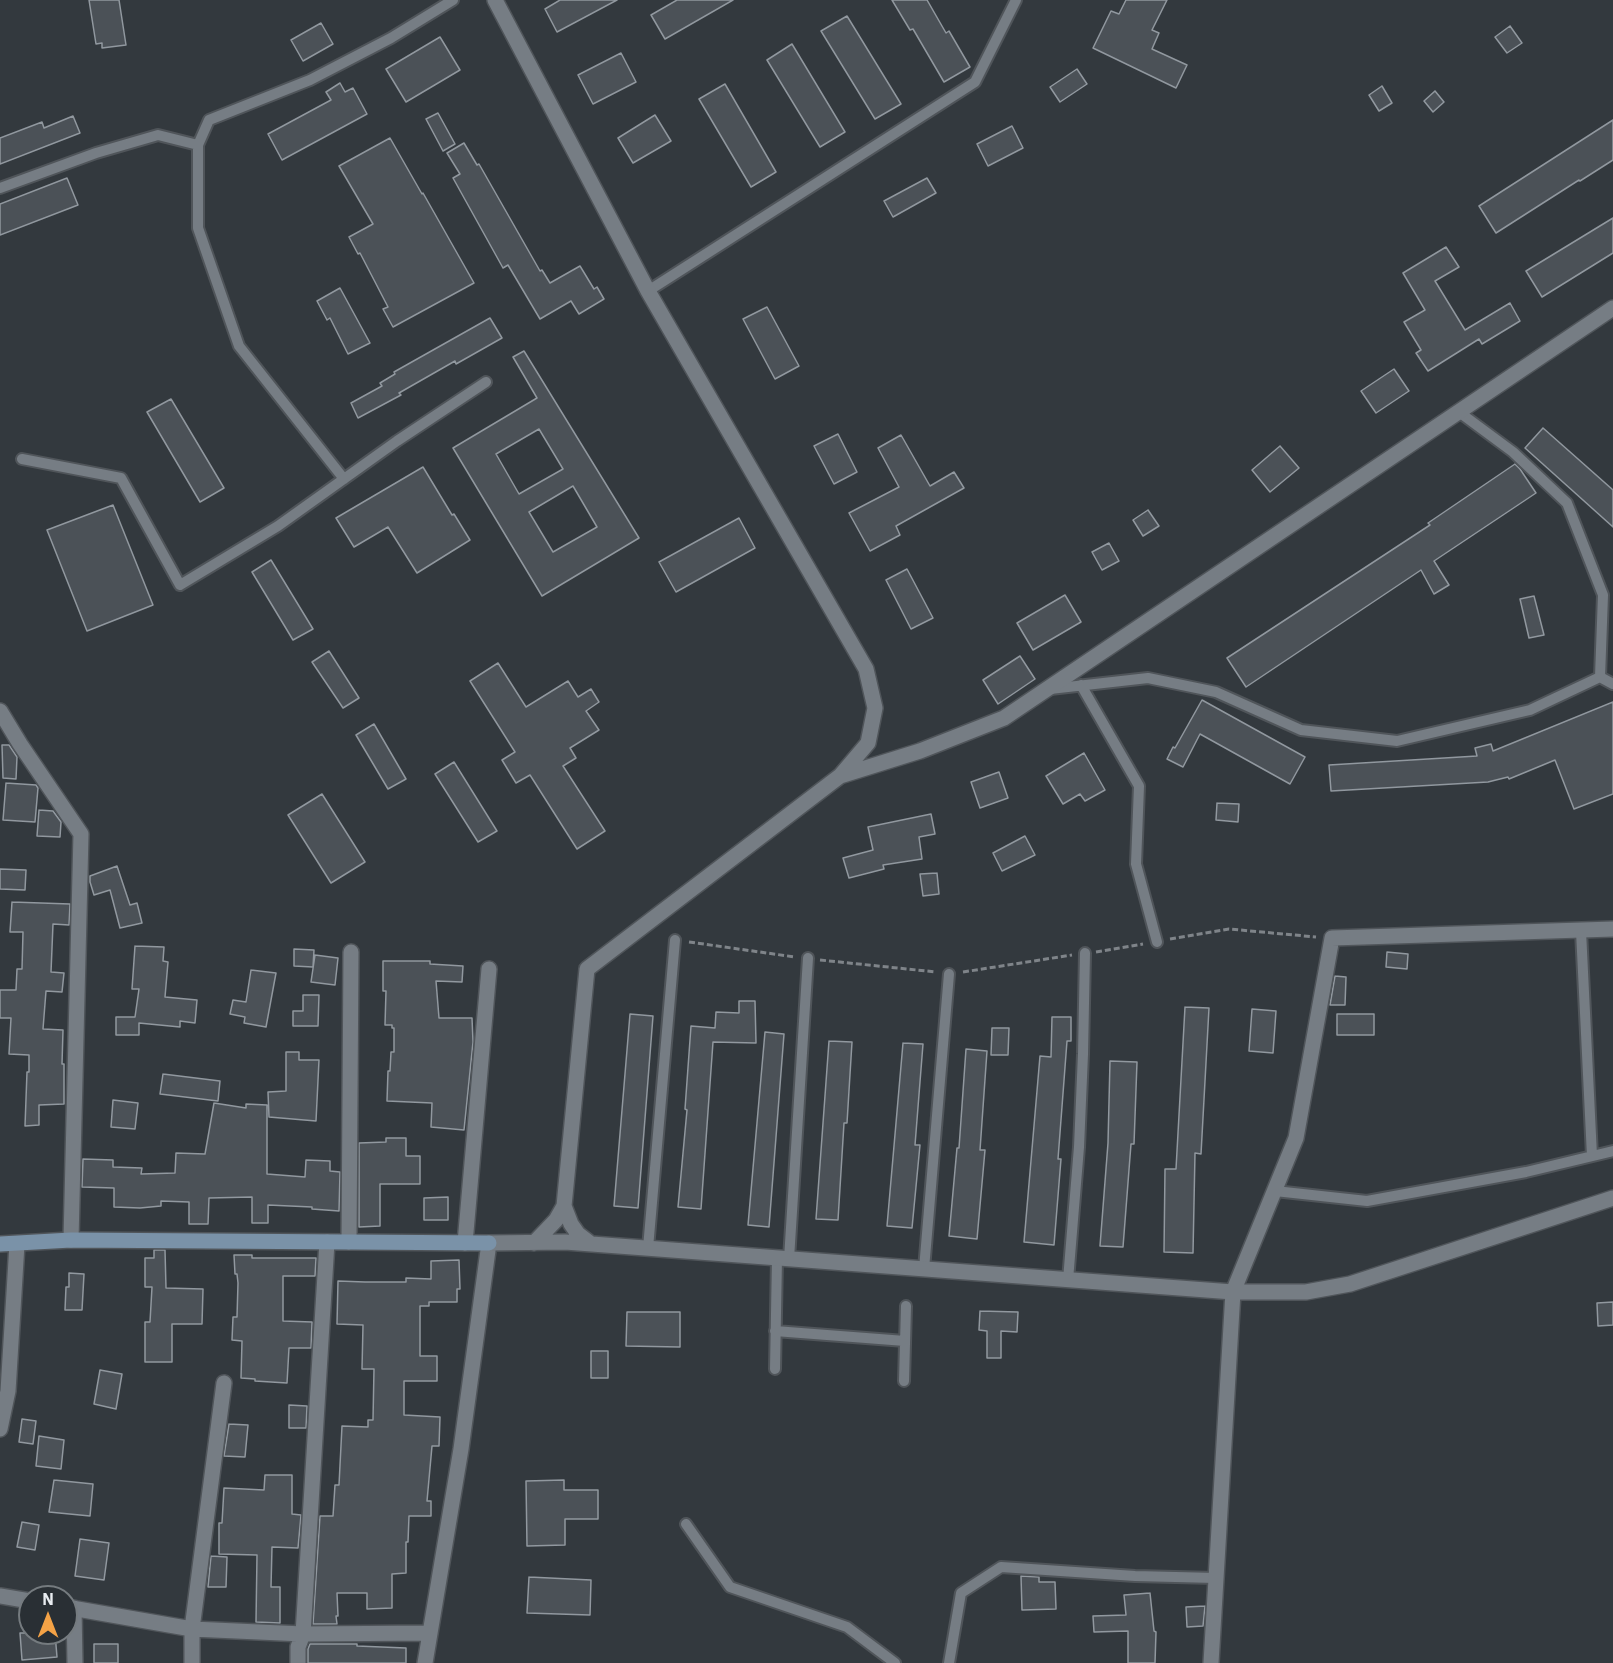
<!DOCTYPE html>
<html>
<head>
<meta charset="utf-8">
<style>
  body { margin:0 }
  #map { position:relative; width:1613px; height:1663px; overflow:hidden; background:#33393e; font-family:"IBM Plex Sans",sans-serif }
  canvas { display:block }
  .north { position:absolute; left:18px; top:1585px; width:60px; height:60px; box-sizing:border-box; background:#292f34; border:2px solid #757b7f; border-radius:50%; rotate:0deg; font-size:16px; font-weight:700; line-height:24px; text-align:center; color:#e8ecf0 }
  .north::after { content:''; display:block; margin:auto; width:21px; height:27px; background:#f5a346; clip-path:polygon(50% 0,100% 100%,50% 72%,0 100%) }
</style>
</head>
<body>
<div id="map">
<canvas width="1613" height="1663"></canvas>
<div class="north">N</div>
</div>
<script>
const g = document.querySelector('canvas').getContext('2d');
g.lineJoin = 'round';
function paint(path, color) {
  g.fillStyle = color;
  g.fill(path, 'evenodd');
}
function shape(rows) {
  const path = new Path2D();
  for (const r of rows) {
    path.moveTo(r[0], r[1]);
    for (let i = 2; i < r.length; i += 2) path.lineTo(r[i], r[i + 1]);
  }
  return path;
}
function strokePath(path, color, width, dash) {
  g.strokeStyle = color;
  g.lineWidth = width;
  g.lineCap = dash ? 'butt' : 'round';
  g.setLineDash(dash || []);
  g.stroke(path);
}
const building = shape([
  [89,0,119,0,126,45,102,48,102,43,96,44,89,0],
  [560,0,617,0,557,32,545,9,560,0],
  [677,0,733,0,665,39,651,15,677,0],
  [892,0,927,0,946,33,949,31,970,67,944,82,913,29,910,30,892,0],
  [1126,0,1167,0,1152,30,1159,33,1152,49,1187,65,1176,88,1093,48,1111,11,1119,14,1126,0],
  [847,16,901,104,875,119,821,31,847,16],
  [321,23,333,44,303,61,291,40,321,23],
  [1510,26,1522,43,1507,53,1495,37,1510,26],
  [440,37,460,70,406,102,386,69,440,37],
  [792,44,845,132,820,147,767,60,792,44],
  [621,53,636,82,593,104,578,75,621,53],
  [1077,69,1087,84,1060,102,1050,87,1077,69],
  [340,83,345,92,353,88,367,114,282,160,268,134,331,100,326,92,340,83],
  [725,84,776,172,751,187,699,99,725,84],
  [1382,86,1392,103,1379,111,1369,95,1382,86],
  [1435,91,1444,102,1433,112,1424,101,1435,91],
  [438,113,455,144,443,151,426,119,438,113],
  [655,115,671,141,633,163,618,138,655,115],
  [73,116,80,133,0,164,0,138,42,122,44,128,73,116],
  [1613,120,1613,160,1580,181,1579,180,1496,233,1479,206,1613,120],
  [1012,126,1023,148,988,166,977,144,1012,126],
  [390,138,422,194,423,193,474,283,393,327,383,309,388,307,360,253,358,254,349,237,373,224,339,166,390,138],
  [464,143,477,165,479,164,540,271,542,270,550,283,580,266,594,289,597,287,604,299,579,314,571,301,540,319,508,265,503,268,453,178,460,174,447,153,464,143],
  [67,178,78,205,0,235,0,204,67,178],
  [927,178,936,193,893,217,884,201,927,178],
  [1613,218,1613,253,1542,297,1526,271,1613,218],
  [1446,247,1459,267,1435,281,1465,330,1510,303,1520,321,1482,344,1479,339,1428,371,1416,353,1421,350,1404,322,1425,310,1403,273,1446,247],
  [340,288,370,343,348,354,330,318,327,320,317,301,340,288],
  [767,307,799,366,775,379,743,319,767,307],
  [490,318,502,338,456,364,455,361,399,393,401,395,358,418,351,403,382,386,380,383,395,374,394,372,490,318],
  [524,351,639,538,542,596,453,448,537,398,513,357,524,351],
  [539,429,563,469,519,494,496,454,539,429],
  [573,486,597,527,553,552,529,512,573,486],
  [1394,369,1409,391,1376,413,1361,391,1394,369],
  [171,399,224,488,200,502,147,412,171,399],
  [1543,428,1613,490,1613,527,1525,448,1543,428],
  [838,434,857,472,834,484,814,446,838,434],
  [901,435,930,486,954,472,964,488,896,526,900,535,870,551,849,513,899,487,878,448,901,435],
  [1280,446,1299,468,1270,492,1252,470,1280,446],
  [1515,464,1520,469,1536,493,1434,561,1449,585,1434,594,1421,570,1246,687,1227,658,1430,525,1428,523,1515,464],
  [423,467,452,515,454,514,470,540,417,573,388,527,354,547,336,518,423,467],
  [113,505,153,605,87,631,47,530,113,505],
  [1148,510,1159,526,1143,536,1133,520,1148,510],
  [739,518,755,548,676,592,659,562,739,518],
  [1109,543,1119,561,1102,570,1092,552,1109,543],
  [271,560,313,629,293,640,252,572,271,560],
  [907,569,933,618,911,629,886,580,907,569],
  [1065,595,1081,622,1033,650,1017,623,1065,595],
  [1534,596,1544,635,1529,638,1520,599,1534,596],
  [329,651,359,698,343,708,312,662,329,651],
  [1020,656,1035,679,998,704,983,680,1020,656],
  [498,663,526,707,568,681,578,697,591,689,599,702,586,711,599,730,570,748,576,758,563,766,605,831,577,849,530,775,516,783,502,760,515,752,470,681,498,663],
  [1202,700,1305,757,1290,784,1200,734,1183,767,1167,759,1173,747,1175,748,1202,700],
  [1613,702,1613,794,1574,809,1555,760,1509,779,1508,777,1488,782,1331,791,1329,765,1477,756,1475,748,1491,744,1493,751,1613,702],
  [374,724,406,779,388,789,356,735,374,724],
  [2,745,9,745,17,757,16,779,3,778,2,745],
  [1084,753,1105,790,1085,801,1080,794,1063,804,1046,776,1084,753],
  [454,762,497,831,478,842,435,774,454,762],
  [999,772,1008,798,980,808,971,782,999,772],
  [6,783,36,785,38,788,35,822,3,820,6,783],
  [322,794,365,862,331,883,288,815,322,794],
  [1217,803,1239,804,1238,822,1216,820,1217,803],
  [39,810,53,811,61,822,60,837,37,836,39,810],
  [931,814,935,834,919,837,922,859,883,865,884,869,849,878,843,858,873,850,868,827,931,814],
  [1025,836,1035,855,1002,871,993,853,1025,836],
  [117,866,130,905,137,903,142,923,120,928,110,890,94,895,90,882,90,876,117,866],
  [0,869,26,870,25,890,0,889,0,869],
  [937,873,939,894,923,896,920,874,937,873],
  [12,902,70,904,69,925,53,924,51,972,64,973,62,992,46,991,43,1029,63,1030,62,1064,64,1064,64,1104,39,1105,39,1125,25,1126,27,1072,29,1072,29,1055,9,1054,11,1018,0,1018,0,990,16,990,17,969,22,969,23,932,10,932,12,902],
  [135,946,164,947,163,961,168,962,165,997,197,1000,195,1023,180,1021,180,1027,139,1023,139,1035,116,1035,116,1017,135,1017,139,989,132,989,135,946],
  [294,949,314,950,313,967,294,966,294,949],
  [1387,952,1408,954,1407,969,1386,967,1387,952],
  [315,955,338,958,335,985,311,982,315,955],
  [383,961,430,961,430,964,463,966,462,982,436,981,439,1018,472,1018,473,1042,464,1130,431,1127,432,1103,387,1101,388,1071,390,1071,391,1052,394,1052,394,1028,392,1028,392,1025,385,1025,386,991,383,991,383,961],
  [251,970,276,973,266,1027,244,1023,245,1017,230,1014,233,1000,246,1002,251,970],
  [1335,976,1346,977,1345,1005,1330,1005,1335,976],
  [303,995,319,995,318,1026,293,1026,293,1011,303,1011,303,995],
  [739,1001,755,1001,756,1043,713,1042,701,1209,678,1207,687,1110,685,1109,691,1026,715,1028,716,1012,739,1013,739,1001],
  [1185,1007,1209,1008,1201,1154,1195,1153,1193,1253,1164,1252,1165,1169,1176,1169,1185,1007],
  [1252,1009,1276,1011,1273,1053,1249,1051,1252,1009],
  [630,1014,653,1016,638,1208,614,1206,630,1014],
  [1337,1014,1374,1014,1374,1035,1337,1035,1337,1014],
  [1052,1017,1071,1017,1071,1041,1067,1041,1058,1159,1061,1159,1054,1245,1024,1242,1040,1056,1051,1057,1052,1017],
  [992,1028,1009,1028,1008,1055,991,1055,992,1028],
  [765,1032,784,1034,769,1227,748,1225,765,1032],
  [829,1041,852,1042,847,1123,844,1123,838,1220,816,1219,829,1041],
  [903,1043,923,1044,915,1145,920,1145,912,1228,887,1226,903,1043],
  [966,1049,987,1051,980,1150,985,1150,977,1239,949,1236,957,1148,959,1148,966,1049],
  [286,1052,299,1052,299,1060,319,1060,316,1121,269,1117,268,1092,286,1091,286,1052],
  [1110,1061,1137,1062,1134,1144,1131,1144,1123,1247,1100,1246,1108,1143,1110,1061],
  [163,1074,220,1081,218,1101,160,1094,163,1074],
  [113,1100,138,1103,135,1129,111,1127,113,1100],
  [214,1103,246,1108,246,1104,267,1105,267,1174,305,1177,306,1160,330,1161,330,1171,340,1172,339,1211,312,1209,312,1207,268,1205,268,1223,252,1223,252,1197,209,1198,208,1224,189,1224,189,1202,161,1201,161,1206,140,1208,114,1207,114,1188,82,1187,83,1159,113,1160,113,1167,142,1168,141,1174,175,1173,176,1153,205,1154,214,1103],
  [386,1138,406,1138,406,1156,420,1156,420,1184,380,1184,380,1226,359,1227,359,1143,386,1142,386,1138],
  [448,1197,448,1220,424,1220,424,1198,448,1197],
  [154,1250,165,1250,166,1288,203,1289,202,1324,172,1324,172,1362,145,1362,145,1322,150,1322,152,1287,145,1287,145,1258,154,1258,154,1250],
  [234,1255,252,1255,252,1258,316,1258,315,1276,283,1276,283,1321,312,1322,311,1348,289,1348,287,1383,255,1381,255,1379,241,1378,242,1341,232,1340,233,1317,237,1317,238,1283,237,1274,235,1274,234,1255],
  [459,1260,460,1289,457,1289,457,1302,429,1302,429,1306,420,1306,420,1356,437,1356,437,1381,404,1381,404,1415,440,1417,439,1446,432,1446,427,1501,431,1501,431,1516,409,1516,408,1542,406,1542,406,1573,392,1574,392,1608,367,1609,367,1593,337,1593,338,1616,336,1616,337,1624,313,1624,320,1516,333,1516,335,1485,339,1485,342,1426,368,1427,368,1420,373,1420,374,1369,362,1369,363,1325,337,1324,338,1281,365,1282,406,1282,406,1278,431,1279,431,1261,459,1260],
  [69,1273,84,1274,82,1310,65,1310,66,1287,69,1287,69,1273],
  [1613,1302,1613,1325,1598,1326,1597,1303,1613,1302],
  [980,1311,1018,1312,1017,1332,1001,1331,1001,1358,987,1358,987,1331,979,1330,980,1311],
  [627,1312,680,1312,680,1347,626,1346,627,1312],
  [591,1351,608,1351,608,1378,591,1378,591,1351],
  [100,1370,122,1374,116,1409,94,1404,100,1370],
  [289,1405,307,1406,306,1428,289,1428,289,1405],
  [22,1419,36,1421,33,1444,19,1442,22,1419],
  [229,1424,248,1425,245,1457,224,1456,229,1424],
  [39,1436,64,1440,61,1469,36,1466,39,1436],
  [265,1475,292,1475,292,1514,301,1515,298,1548,272,1547,271,1587,280,1587,280,1623,256,1622,257,1555,219,1554,219,1523,222,1523,224,1488,264,1490,265,1475],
  [54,1480,93,1484,90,1516,49,1512,54,1480],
  [564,1480,564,1490,598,1490,598,1519,565,1519,565,1545,527,1546,526,1481,564,1480],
  [22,1522,39,1525,35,1550,17,1547,22,1522],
  [80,1539,109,1543,104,1580,75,1576,80,1539],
  [211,1556,227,1557,226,1587,208,1587,211,1556],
  [1021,1576,1039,1577,1039,1582,1055,1582,1056,1609,1022,1610,1021,1576],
  [529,1577,591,1580,590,1615,527,1613,529,1577],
  [1150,1593,1154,1631,1156,1632,1155,1663,1128,1663,1128,1631,1094,1632,1093,1616,1126,1615,1124,1595,1150,1593],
  [1205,1606,1203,1626,1187,1627,1186,1607,1205,1606],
  [20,1633,55,1633,57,1657,22,1660,20,1633],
  [94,1644,118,1644,118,1663,94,1663,94,1644],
  [310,1644,357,1644,357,1646,406,1648,406,1663,308,1663,308,1649,310,1644]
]);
const path = shape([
  [1170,939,1229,929,1316,937],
  [689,942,795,957],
  [1096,952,1143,944],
  [820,960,936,972],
  [963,972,1072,955]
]);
const service = shape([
  [198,145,198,228,239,346,344,479],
  [0,188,96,153,158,135,198,145,209,120,310,80,391,38,453,0],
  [648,291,975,82,1016,0],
  [22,459,121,478,180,585,278,526,397,441,486,382],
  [1600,677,1613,684],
  [1081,685,1139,786,1136,864,1157,942],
  [1050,689,1148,678,1216,692,1301,730,1397,741,1530,710,1600,677,1603,595,1567,503,1513,452,1459,412],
  [1581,931,1592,1156],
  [1275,1191,1367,1201,1526,1172,1613,1151],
  [648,1248,675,940],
  [789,1259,808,958],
  [924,1269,949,974],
  [1068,1280,1079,1147,1083,1054,1085,953],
  [775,1331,905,1341],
  [775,1369,777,1258],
  [904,1381,906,1306],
  [686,1524,730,1587,847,1627,895,1663],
  [949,1663,961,1593,1001,1567,1135,1576,1216,1578]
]);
const minor = shape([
  [495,0,648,291,866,669,875,708,868,743,840,776,587,969,564,1206,556,1220,534,1243],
  [0,711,20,744,81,834,71,1240],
  [840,776,920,751,1004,718,1613,308],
  [564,1206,571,1224,578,1234,591,1244],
  [349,1242,351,952],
  [465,1243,489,969],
  [0,1429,8,1391,17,1244],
  [0,1596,30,1601],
  [66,1607,192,1629,303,1634,430,1633],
  [74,1608,75,1663],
  [192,1663,192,1629,224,1383],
  [298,1663,298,1647,303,1634,327,1242],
  [425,1663,461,1449,489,1243,565,1242,1233,1292,1306,1292,1350,1284,1613,1198],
  [1211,1663,1233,1292,1296,1138,1332,938,1613,929]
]);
const secondary = shape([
  [0,1244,71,1240,489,1243]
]);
paint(building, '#4b5157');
strokePath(building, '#91989f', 1.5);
strokePath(service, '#50555a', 14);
strokePath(minor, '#50555a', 18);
strokePath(secondary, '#50555a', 18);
strokePath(path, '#7f8489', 3, [6, 3]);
strokePath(service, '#767d84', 10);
strokePath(minor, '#767d84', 15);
strokePath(secondary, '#7a92a8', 15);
</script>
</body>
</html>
